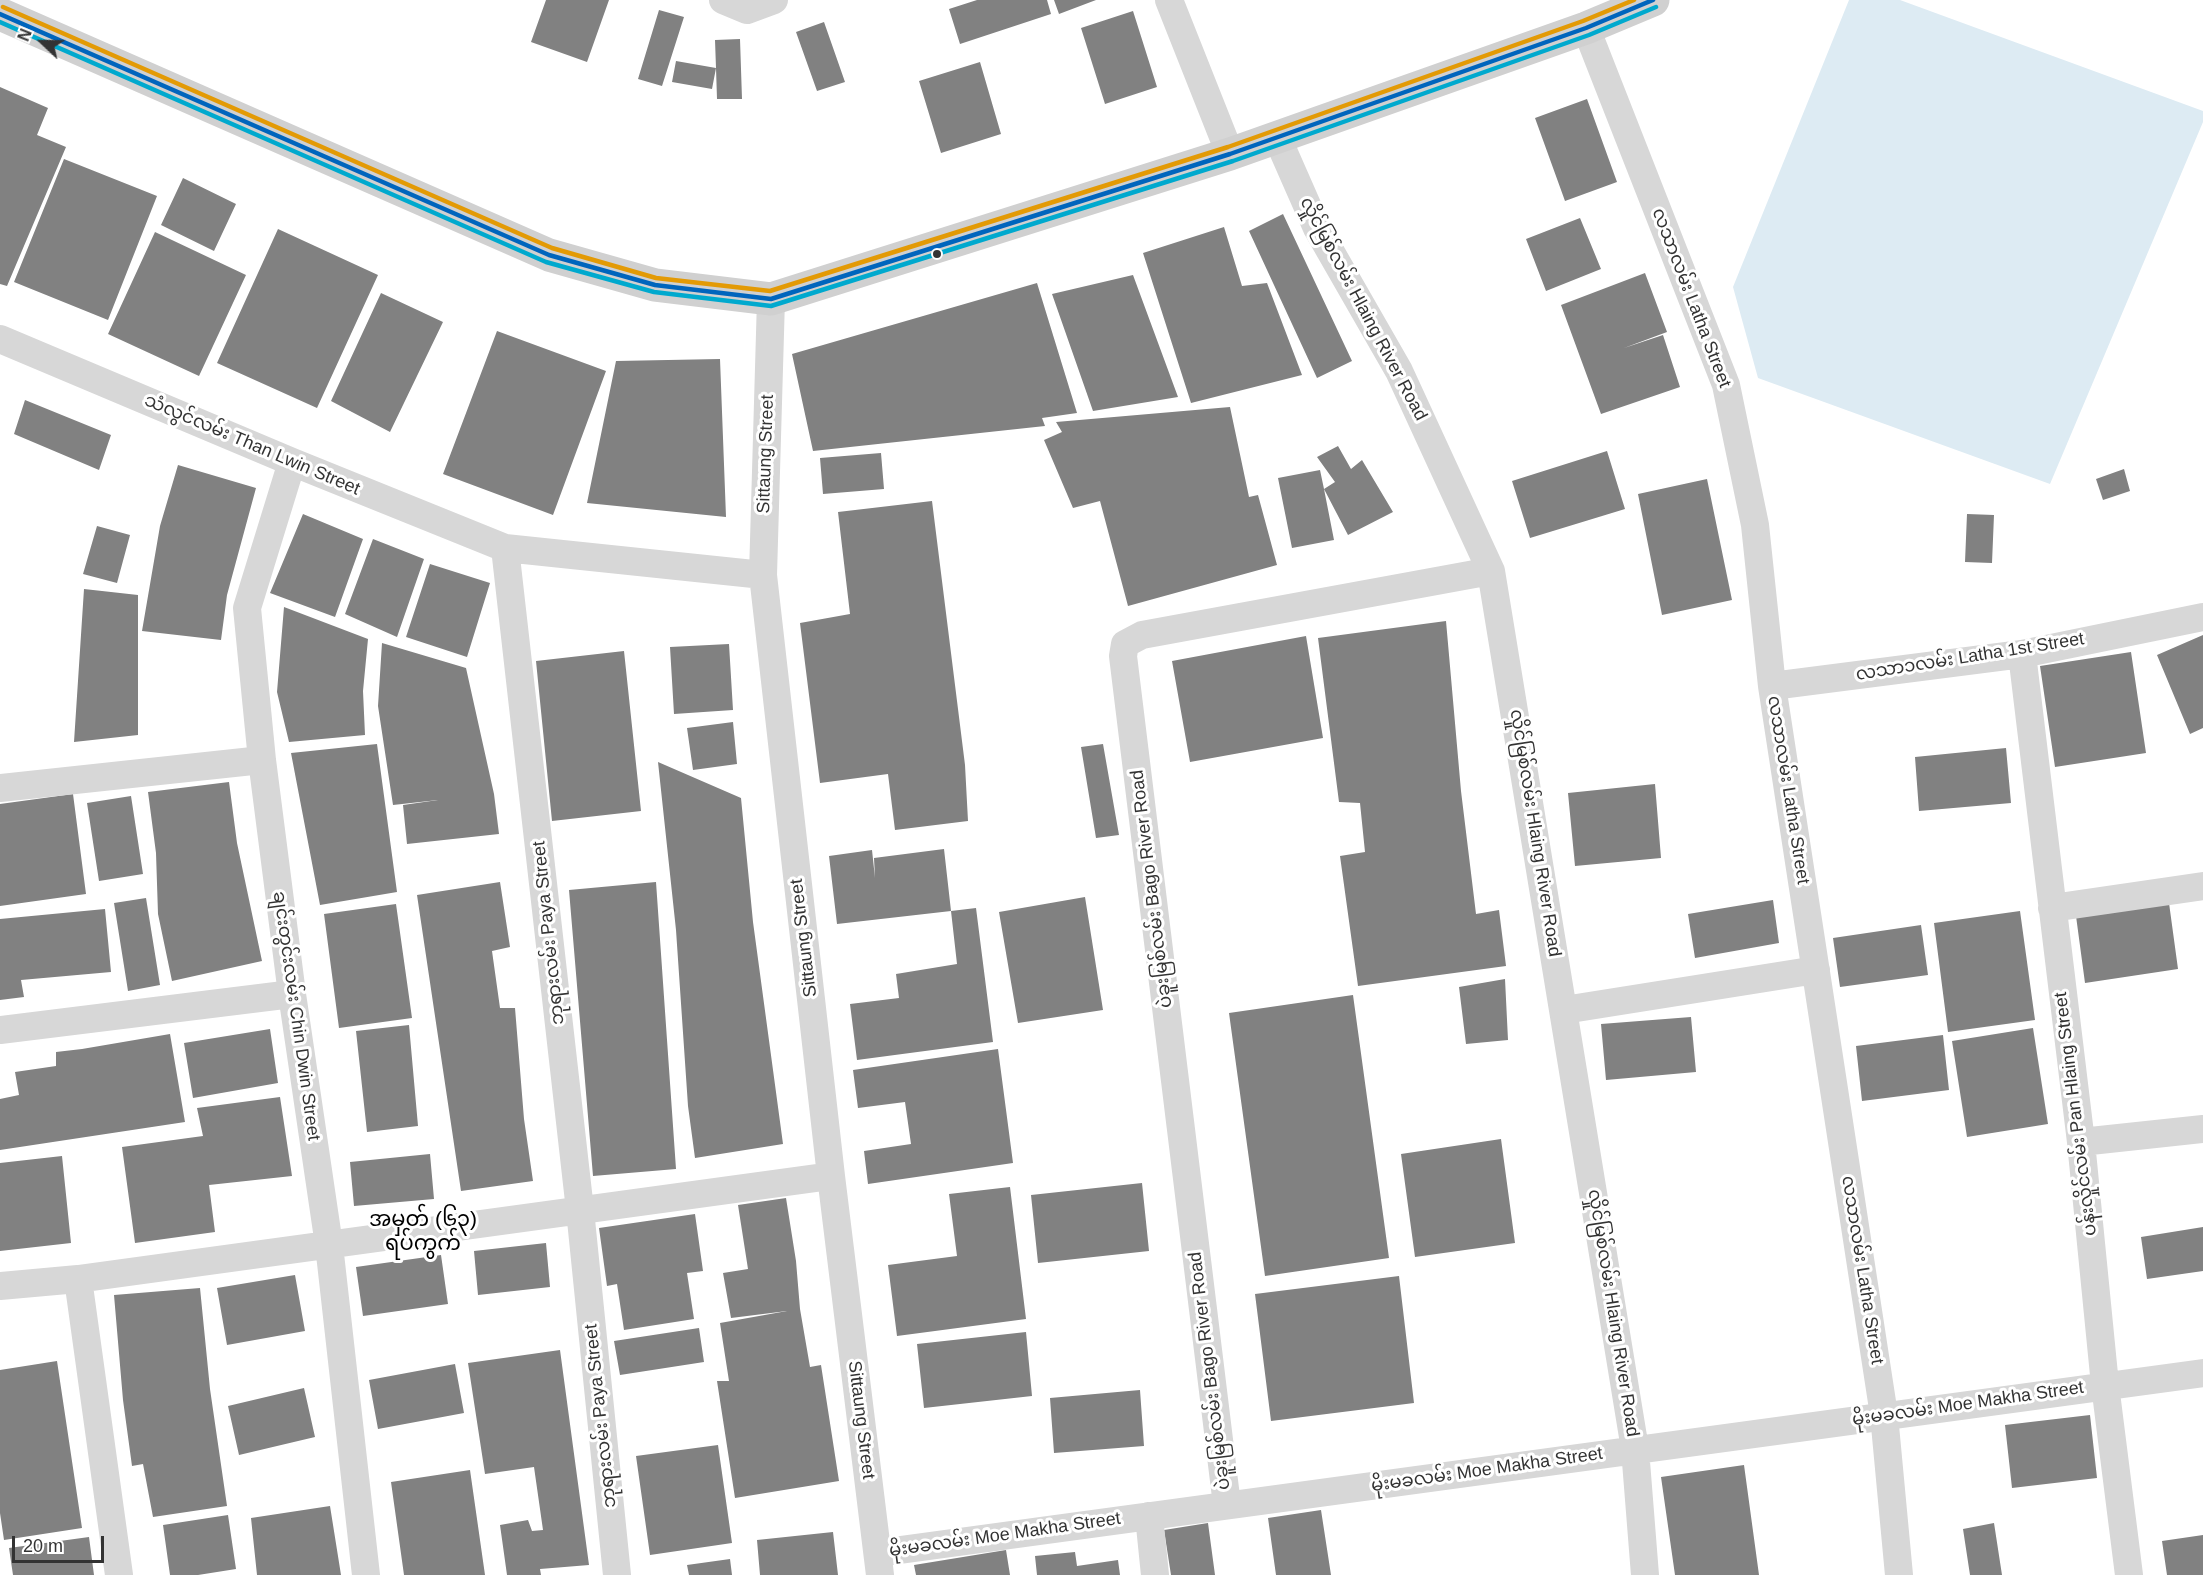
<!DOCTYPE html>
<html>
<head>
<meta charset="utf-8">
<style>
  body { margin:0 }
  #map { position:relative; width:2203px; height:1575px; overflow:hidden; background:#fff; font-family:Arial,sans-serif }
  canvas { display:block }
  .north { position:absolute; left:12px; top:12px; width:60px; height:60px; -webkit-text-stroke:4px #fff; paint-order:stroke; rotate:292deg; font-size:16px; font-weight:700; line-height:24px; text-align:center; color:#333 }
  .north::after { content:''; display:block; margin:auto; width:21px; height:27px; background:#333; clip-path:polygon(50% 0,100% 100%,50% 72%,0 100%) }
  .scale { position:absolute; left:12px; top:1536px; width:92px; height:27px; box-sizing:border-box; border:3px solid #333; border-top:0; padding-left:8px; font-size:18px; line-height:21px; white-space:nowrap; color:#333; -webkit-text-stroke:4px #fff; paint-order:stroke }
</style>
</head>
<body>
<div id="map">
<canvas width="2203" height="1575"></canvas>
<div class="north">N</div>
<div class="scale">20 m</div>
</div>
<script>
const g = document.querySelector('canvas').getContext('2d');
g.lineJoin = 'round';
function paint(path, color) {
  g.fillStyle = color;
  g.fill(path, 'evenodd');
}
function shape(rows) {
  const path = new Path2D();
  for (const r of rows) {
    path.moveTo(r[0], r[1]);
    for (let i = 2; i < r.length; i += 2) path.lineTo(r[i], r[i + 1]);
  }
  return path;
}
function strokePath(path, color, width, dash) {
  g.strokeStyle = color;
  g.lineWidth = width;
  g.lineCap = dash ? 'butt' : 'round';
  g.setLineDash(dash || []);
  g.stroke(path);
}
function write(font, color, halo, rows, align = 'center') {
  g.font = font + ' Arial,"Noto Sans Myanmar",sans-serif';
  g.lineWidth = 6;
  g.setLineDash([]);
  g.textBaseline = 'middle';
  g.strokeStyle = halo;
  g.fillStyle = color;
  for (const [text, x, y, turn = 0] of rows) {
    g.save();
    g.translate(x, y);
    g.rotate((+turn || 0) * Math.PI / 180);
    g.textAlign = isNaN(turn) ? turn : align;
    if (halo) g.strokeText(text, 0, 0);
    g.fillText(text, 0, 0);
    g.restore();
  }
}
const water = shape([
  [1849,0,1900,0,2203,111,2203,122,2050,484,1758,378,1733,287]
]);
const building = shape([
  [546,0,609,0,587,62,531,42],
  [977,0,1047,0,1051,14,960,44,949,9],
  [1054,0,1096,0,1059,14],
  [659,10,684,17,662,86,638,79],
  [1133,11,1157,87,1105,104,1081,28],
  [824,22,845,82,817,91,796,32],
  [740,39,742,99,717,99,716,68,712,89,672,82,676,61,716,68,715,40],
  [980,62,1001,134,941,153,919,81],
  [0,87,48,108,37,135,66,147,7,286,0,284],
  [1587,99,1617,182,1565,201,1535,118],
  [64,159,157,196,108,320,14,282],
  [183,178,236,204,214,251,161,225],
  [1283,214,1352,361,1317,378,1249,231],
  [1580,218,1601,269,1546,291,1526,239],
  [1224,227,1242,286,1267,283,1302,375,1191,403,1143,253],
  [278,229,378,275,317,408,217,363],
  [155,232,246,275,199,376,108,334],
  [1645,273,1667,332,1624,348,1663,335,1680,387,1601,414,1561,305],
  [1133,275,1178,397,1093,411,1052,294],
  [1037,283,1077,413,1042,418,1045,426,813,451,792,354],
  [381,293,443,322,390,432,331,401],
  [497,331,606,371,553,515,443,474],
  [720,359,726,517,587,503,616,361],
  [25,400,111,435,99,470,14,434],
  [1230,407,1249,497,1258,495,1277,565,1128,606,1100,501,1073,508,1044,440,1062,432,1056,422],
  [1338,446,1351,469,1362,460,1393,512,1348,535,1324,489,1334,540,1292,548,1278,478,1320,470,1324,489,1335,482,1317,457],
  [1607,451,1625,509,1530,538,1512,481],
  [881,453,884,489,823,494,820,458],
  [178,465,256,488,227,595,221,640,142,631,160,526],
  [2124,469,2130,491,2103,500,2096,479],
  [1707,479,1732,600,1662,615,1638,494],
  [932,501,965,765,968,821,895,830,888,774,820,783,800,623,850,614,838,512],
  [303,514,363,539,335,617,270,593],
  [1967,514,1994,515,1992,563,1965,562],
  [97,526,130,535,117,583,83,574],
  [373,539,424,559,397,637,345,614],
  [430,564,490,583,467,657,406,637],
  [84,589,138,595,138,735,74,742],
  [284,607,368,639,363,691,365,735,289,742,277,692],
  [1446,621,1461,791,1476,914,1499,910,1506,966,1358,986,1340,856,1365,852,1360,803,1339,802,1318,638],
  [2203,635,2203,728,2190,734,2157,655],
  [1306,636,1323,738,1190,762,1172,661],
  [382,643,466,668,494,794,499,834,407,844,403,805,438,800,393,805,378,706],
  [729,644,733,710,674,714,670,647],
  [624,651,641,811,552,821,536,661],
  [2131,652,2146,753,2055,767,2040,666],
  [733,722,737,764,693,770,687,728],
  [377,744,397,892,320,905,291,753],
  [1103,744,1119,835,1096,838,1081,747],
  [2006,748,2011,803,1919,811,1915,757],
  [658,762,741,798,753,922,783,1144,695,1158,688,1106,676,930],
  [229,782,237,843,262,961,172,981,158,914,156,853,148,792],
  [1655,784,1661,858,1575,866,1568,793],
  [73,794,86,894,0,906,0,804],
  [131,796,143,874,99,881,87,803],
  [944,849,951,911,837,924,829,856,872,850,875,878,874,858],
  [500,882,510,947,492,951,500,1008,515,1008,524,1119,533,1181,461,1191,417,895],
  [656,882,676,1169,593,1176,569,890],
  [1085,897,1103,1010,1018,1023,999,912],
  [146,898,160,985,128,991,114,903],
  [1773,900,1779,943,1695,958,1688,914],
  [2169,903,2178,969,2085,983,2076,916],
  [396,904,412,1018,339,1028,324,914],
  [976,908,993,1042,857,1060,850,1004,899,998,896,974,957,964,951,911],
  [105,909,111,972,21,980,24,997,0,1000,0,919],
  [2020,911,2035,1020,1948,1032,1934,923],
  [1921,925,1928,975,1840,987,1833,938],
  [1505,979,1508,1040,1466,1044,1459,987],
  [1353,995,1389,1258,1265,1276,1229,1013],
  [1691,1017,1696,1072,1606,1080,1601,1024],
  [409,1025,418,1126,367,1132,356,1031],
  [2033,1028,2048,1124,1967,1137,1952,1041],
  [270,1029,278,1083,193,1098,184,1043],
  [170,1034,185,1122,0,1150,0,1099,19,1095,15,1072,56,1066,56,1052,82,1049],
  [1943,1035,1949,1090,1862,1101,1856,1046],
  [998,1049,1013,1163,868,1184,864,1151,911,1144,905,1102,858,1108,853,1070],
  [280,1097,292,1176,209,1185,215,1232,135,1243,122,1147,203,1136,197,1108],
  [1501,1139,1515,1243,1415,1257,1401,1154],
  [430,1154,434,1199,354,1206,350,1162],
  [62,1156,71,1243,0,1251,0,1163],
  [1142,1183,1149,1251,1038,1263,1031,1195],
  [1010,1187,1026,1319,897,1336,888,1265,957,1256,949,1194],
  [786,1198,796,1261,800,1309,810,1367,821,1365,839,1481,735,1498,717,1381,729,1381,720,1323,787,1311,731,1318,723,1273,748,1269,738,1205],
  [695,1214,703,1271,687,1273,694,1319,624,1330,617,1284,607,1286,599,1228],
  [2203,1227,2203,1271,2147,1279,2141,1237],
  [546,1243,550,1287,478,1295,474,1251],
  [441,1255,448,1304,363,1316,356,1267],
  [295,1275,305,1331,227,1345,217,1288],
  [1399,1276,1414,1403,1271,1421,1255,1294],
  [200,1288,210,1389,227,1506,153,1517,143,1464,132,1466,123,1400,114,1295],
  [699,1328,704,1362,620,1375,614,1341],
  [1026,1332,1032,1396,924,1408,917,1344],
  [560,1350,589,1565,540,1569,541,1575,507,1575,500,1525,528,1520,532,1531,543,1530,534,1467,485,1474,468,1363],
  [57,1361,82,1528,4,1540,0,1513,0,1370],
  [455,1364,464,1413,378,1429,369,1380],
  [304,1388,315,1437,239,1455,228,1406],
  [1140,1390,1144,1446,1054,1453,1050,1398],
  [2090,1415,2097,1478,2012,1488,2005,1425],
  [718,1445,732,1543,650,1555,636,1456],
  [1744,1465,1759,1575,1675,1575,1661,1477],
  [470,1470,485,1575,404,1575,391,1482],
  [330,1506,341,1575,257,1575,251,1518],
  [1321,1510,1331,1575,1276,1575,1268,1518],
  [228,1515,236,1569,198,1575,170,1575,163,1525],
  [1208,1523,1215,1575,1171,1575,1164,1530],
  [1994,1523,2002,1575,1970,1575,1963,1529],
  [833,1532,838,1575,760,1575,757,1540],
  [2203,1535,2203,1575,2167,1575,2162,1541],
  [89,1537,94,1575,13,1575,9,1548],
  [1006,1550,1010,1575,916,1575,914,1565],
  [1075,1552,1077,1566,1118,1560,1120,1575,1037,1575,1035,1556],
  [730,1559,732,1575,689,1575,687,1565]
]);
const street = shape([
  [723,0,747,10,774,0],
  [1169,0,1230,154],
  [1586,28,1726,385,1755,525,1772,686,1884,1415,1899,1575],
  [1277,137,1317,228,1399,371,1491,571,1635,1449,1645,1575],
  [771,299,763,575,831,1176,880,1575],
  [0,339,292,462,505,548],
  [292,462,247,608,262,760,292,994,329,1245,366,1575],
  [2022,654,2081,1142,2105,1385,2129,1575],
  [1772,686,2022,654,2203,617],
  [0,788,262,760],
  [2052,908,2203,886],
  [1564,1010,1816,970],
  [0,1030,292,994],
  [2081,1142,2203,1129],
  [78,1279,119,1575],
  [0,1286,78,1279,831,1176],
  [1227,1505,1123,656,1125,644,1142,635,1491,571],
  [1149,1516,1155,1575],
  [878,1553,2203,1373],
  [617,1575,580,1210,505,548,763,575]
]);
const secondary = shape([
  [0,14,549,255,655,285,771,299,1230,154,1586,28,1653,0]
]);
const bus1 = shape([
  [0,14,549,255,655,285,771,299,1230,154,1586,28,1653,0]
]);
const bus2 = shape([
  [0,22,546,262,654,292,771,306,1233,161,1589,35,1656,7]
]);
const bus3 = shape([
  [3,7,552,248,656,278,770,291,1228,147,1583,21,1634,0]
]);
const markers = [
  [937,254,5,"#333"]
];
const streetNames = [
  ["လသာလမ်း Latha Street",1691,298,69],
  ["လှိုင်မြစ်လမ်း Hlaing River Road",1363,309,62],
  ["သံလွင်လမ်း Than Lwin Street",252,445,23],
  ["Sittaung Street",766,454,-88],
  ["လသာ၁လမ်း Latha 1st Street",1970,657,-9],
  ["လသာလမ်း Latha Street",1788,790,81],
  ["လှိုင်မြစ်လမ်း Hlaing River Road",1535,833,81],
  ["ပဲခူးမြစ်လမ်း Bago River Road",1152,889,-97],
  ["ဘုရားလမ်း Paya Street",549,933,-96],
  ["Sittaung Street",804,938,-97],
  ["ချင်းတွင်းလမ်း Chin Dwin Street",296,1016,82],
  ["ပန်းလှိုင်လမ်း Pan Hlaing Street",2076,1114,-97],
  ["လသာလမ်း Latha Street",1862,1270,81],
  ["လှိုင်မြစ်လမ်း Hlaing River Road",1613,1313,81],
  ["ပဲခူးမြစ်လမ်း Bago River Road",1210,1371,-97],
  ["မိုးမခလမ်း Moe Makha Street",1968,1404,-8],
  ["ဘုရားလမ်း Paya Street",601,1416,-96],
  ["Sittaung Street",861,1420,83],
  ["မိုးမခလမ်း Moe Makha Street",1487,1470,-8],
  ["မိုးမခလမ်း Moe Makha Street",1005,1535,-8]
];
const quarterNames = [
  ["အမှတ် (၆၃)",423,1220],
  ["ရပ်ကွက်",423,1244]
];
paint(water, '#ddebf3');
paint(building, '#818181');
strokePath(street, '#d7d7d7', 28);
strokePath(secondary, '#d0d0d0', 33);
strokePath(bus1, '#0065bd', 4.5);
strokePath(bus2, '#00a9ce', 4.5);
strokePath(bus3, '#e39a05', 4.5);
for (const [x, y, r, color] of markers) {
  const dot = new Path2D();
  dot.arc(x, y, r, 0, 2 * Math.PI);
  g.fillStyle = color;
  g.fill(dot);
  strokePath(dot, '#fff', 2);
}
write('18px', '#333', '#fff', streetNames);
write('21px', '#000', '#fff', quarterNames);
</script>
</body>
</html>
